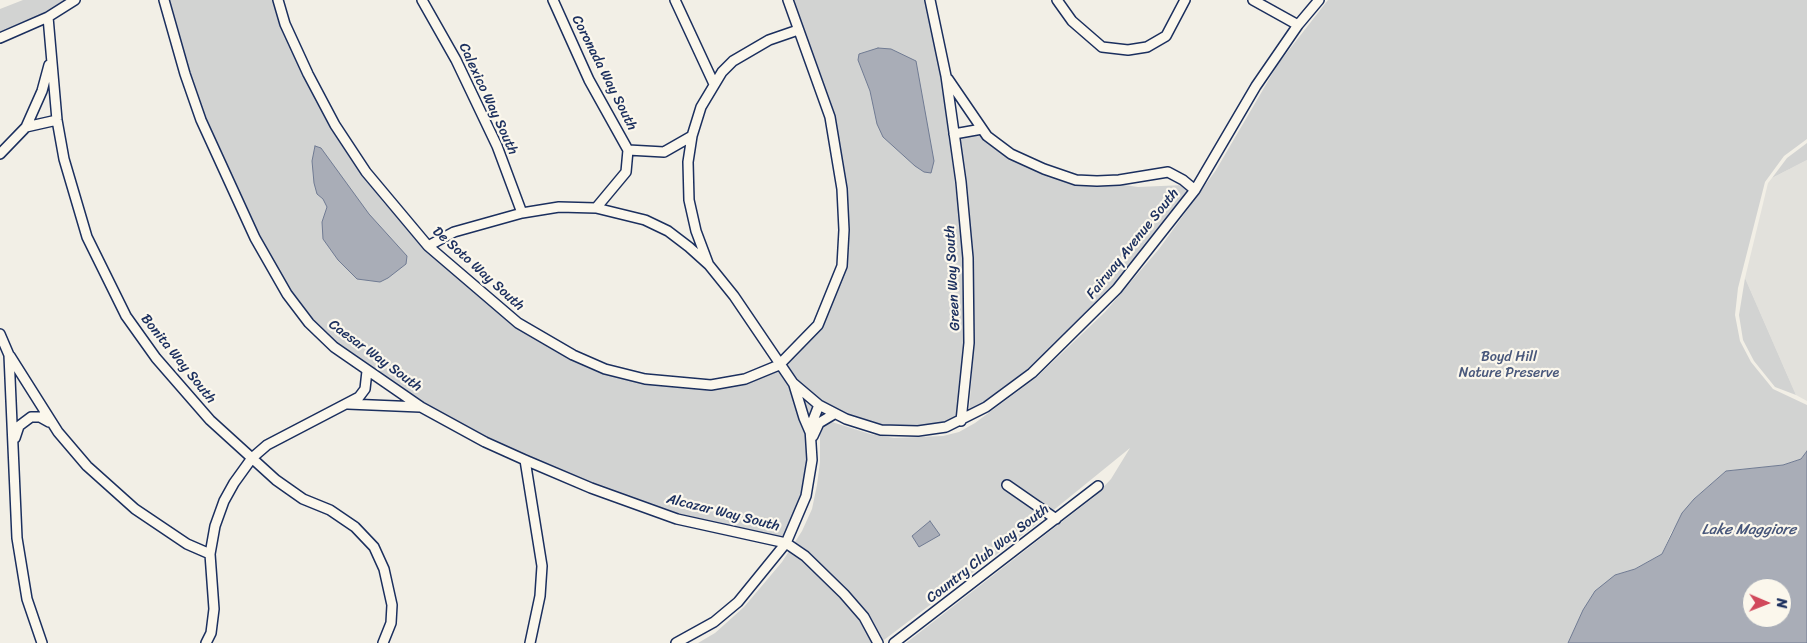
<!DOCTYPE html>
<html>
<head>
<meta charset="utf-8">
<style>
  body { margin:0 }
  #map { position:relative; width:1807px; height:643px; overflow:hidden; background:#f2efe6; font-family:Sriracha,sans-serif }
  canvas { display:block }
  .north { position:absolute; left:1742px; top:578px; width:50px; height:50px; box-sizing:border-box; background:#fbf7ec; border:1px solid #a1a7b3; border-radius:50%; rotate:91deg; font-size:14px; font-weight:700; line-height:20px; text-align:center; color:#1b2f5e }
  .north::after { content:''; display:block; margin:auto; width:18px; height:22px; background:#d1495b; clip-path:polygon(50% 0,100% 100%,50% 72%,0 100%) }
</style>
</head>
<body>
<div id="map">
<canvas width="1807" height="643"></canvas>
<div class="north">N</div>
</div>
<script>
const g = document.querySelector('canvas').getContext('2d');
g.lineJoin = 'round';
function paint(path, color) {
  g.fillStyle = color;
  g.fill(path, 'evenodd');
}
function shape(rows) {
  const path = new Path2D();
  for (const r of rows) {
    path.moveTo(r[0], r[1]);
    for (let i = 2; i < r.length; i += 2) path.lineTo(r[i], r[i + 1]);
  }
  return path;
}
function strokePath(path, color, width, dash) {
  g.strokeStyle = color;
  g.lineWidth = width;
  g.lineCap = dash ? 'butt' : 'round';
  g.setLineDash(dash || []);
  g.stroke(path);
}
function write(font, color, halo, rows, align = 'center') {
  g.font = font + ' Sriracha,sans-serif';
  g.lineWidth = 4.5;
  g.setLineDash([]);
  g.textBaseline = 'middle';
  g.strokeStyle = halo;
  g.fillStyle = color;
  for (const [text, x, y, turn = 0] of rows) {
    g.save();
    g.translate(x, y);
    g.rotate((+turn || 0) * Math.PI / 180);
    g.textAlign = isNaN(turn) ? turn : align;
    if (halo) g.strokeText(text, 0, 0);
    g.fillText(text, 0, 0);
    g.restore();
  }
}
const built = shape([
  [1807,160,1807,401,1796,395,1745,278,1768,183,1772,178]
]);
const green = shape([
  [23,0,72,0,0,33,0,9],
  [168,0,274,0,283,27,332,129,383,202,438,259,504,317,525,332,567,357,603,372,639,382,710,388,780,370,819,409,808,454,802,495,784,539,679,515,593,484,525,456,487,439,423,403,337,344,312,321,291,292,259,236,205,119,189,73],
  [791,0,926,0,942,77,964,258,966,344,961,417,945,424,918,427,885,426,864,422,827,405,799,384,785,365,818,331,825,319,838,289,845,265,845,185,838,133,828,96],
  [1328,0,1807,0,1807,139,1784,156,1765,182,1738,288,1735,315,1740,341,1751,362,1773,389,1807,405,1807,451,1801,459,1783,465,1726,471,1694,499,1671,533,1662,554,1635,569,1615,575,1576,627,1568,643,906,643,1094,497,1111,479,1130,448,1034,526,880,643,698,643,715,633,744,607,782,562,802,531,812,509,817,485,820,462,820,434,825,423,832,422,870,434,894,438,943,436,959,432,975,423,1037,377,1105,312,1159,249,1216,170,1278,64],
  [979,133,1042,173,1138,187,1184,185,1189,190,1114,287,1029,370,969,412,974,344,972,258,959,137],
  [1807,143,1807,160,1772,178,1787,158],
  [1745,278,1789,379,1796,395,1775,387,1754,361,1743,340,1739,315]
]);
const water = shape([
  [878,48,891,49,916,61,934,161,931,173,924,172,915,166,883,137,877,124,870,91,858,60,859,54,878,48],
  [315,146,321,148,369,214,407,256,406,264,388,278,380,282,357,279,338,260,323,239,322,222,327,207,323,199,317,194,314,183,312,161,315,146],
  [1807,451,1807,643,1568,643,1583,610,1595,591,1615,575,1635,569,1662,554,1682,513,1694,499,1726,471,1783,465,1801,459,1807,451],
  [1752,588,1782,588,1782,618,1752,618,1752,588],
  [930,521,940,535,919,547,912,536,930,521]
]);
const minor = shape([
  [164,0,185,74,201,120,255,238,287,294,309,323,334,347,421,407,485,442,525,460,591,488,677,519,786,543,805,556,844,594,864,617,878,643],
  [278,0,285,24,308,74,335,125,366,172,428,246,518,323,573,355,605,369,645,379,711,385,745,379,779,365,818,325,842,266,844,230,842,189,830,117,788,0],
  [422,0,456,60,497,146,522,213],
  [553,0,589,80,628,150],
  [675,0,714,84],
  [930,0,946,76,961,182,968,258,969,343,961,421],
  [1057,0,1072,21,1102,47,1128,50,1147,47,1166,36,1185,0],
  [1253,0,1298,25],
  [48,17,57,120,64,159,87,237,126,316,156,358,210,420,276,480,303,499,330,510,355,527,374,547,384,569,392,605,391,623,383,643],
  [0,38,48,17,75,0],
  [948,79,987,136,1011,154,1044,169,1076,180,1097,181,1119,180,1168,172,1183,180,1195,190],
  [26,127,42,91,49,65],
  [954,134,982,129],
  [628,150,664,152,692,136],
  [0,154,26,127,57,120],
  [596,208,645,220,668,231,689,247,709,265,734,296,793,383,819,405,846,419,881,430,918,431,946,427,986,407,1032,373,1117,289,1195,190,1256,86,1298,25,1319,0],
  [428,246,454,232,522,213,559,207,596,208,626,172,628,150],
  [708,263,696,231,689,200,688,162,692,136,701,107,722,72,733,61,769,40,798,30],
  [0,334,9,355,17,538,27,599,42,643],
  [10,356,58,432,87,466,135,509,187,544,210,554],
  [794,385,804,418,810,432],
  [348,404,420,407],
  [813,436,819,423,834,414],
  [15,438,19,426,31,417,40,417,49,422],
  [525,460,542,566,540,596,530,643],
  [1007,485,1056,519],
  [206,643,211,633,214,609,210,554,215,526,224,501,234,483,252,458,267,445,359,397,365,389,367,371],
  [676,643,714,622,738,602,786,543,806,496,812,460,810,428,819,405],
  [894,643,1098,486]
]);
const streetNames = [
  ["Coronada Way South",604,73,63],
  ["Calexico Way South",488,99,65],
  ["Fairway Avenue South",1133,244,-51],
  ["De Soto Way South",478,269,42],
  ["Green Way South",953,278,-93],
  ["Caesar Way South",375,356,36],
  ["Bonita Way South",178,359,51],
  ["Alcazar Way South",723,513,14],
  ["Country Club Way South",988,554,-38]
];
const parkNames = [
  ["Boyd Hill",1509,357],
  ["Nature Preserve",1509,373]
];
const waterNames = [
  ["Lake Maggiore",1749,530]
];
paint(built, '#e2e1dc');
paint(green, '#d2d3d2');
paint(water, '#a9adb7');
strokePath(water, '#707b93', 1);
strokePath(minor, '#1b2f5e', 12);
strokePath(minor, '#fbf7ec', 9);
write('14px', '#1b2f5e', '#fbf7ec', streetNames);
write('14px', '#49587b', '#fbf7ec', parkNames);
write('italic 15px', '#465579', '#fbf7ec', waterNames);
</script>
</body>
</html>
